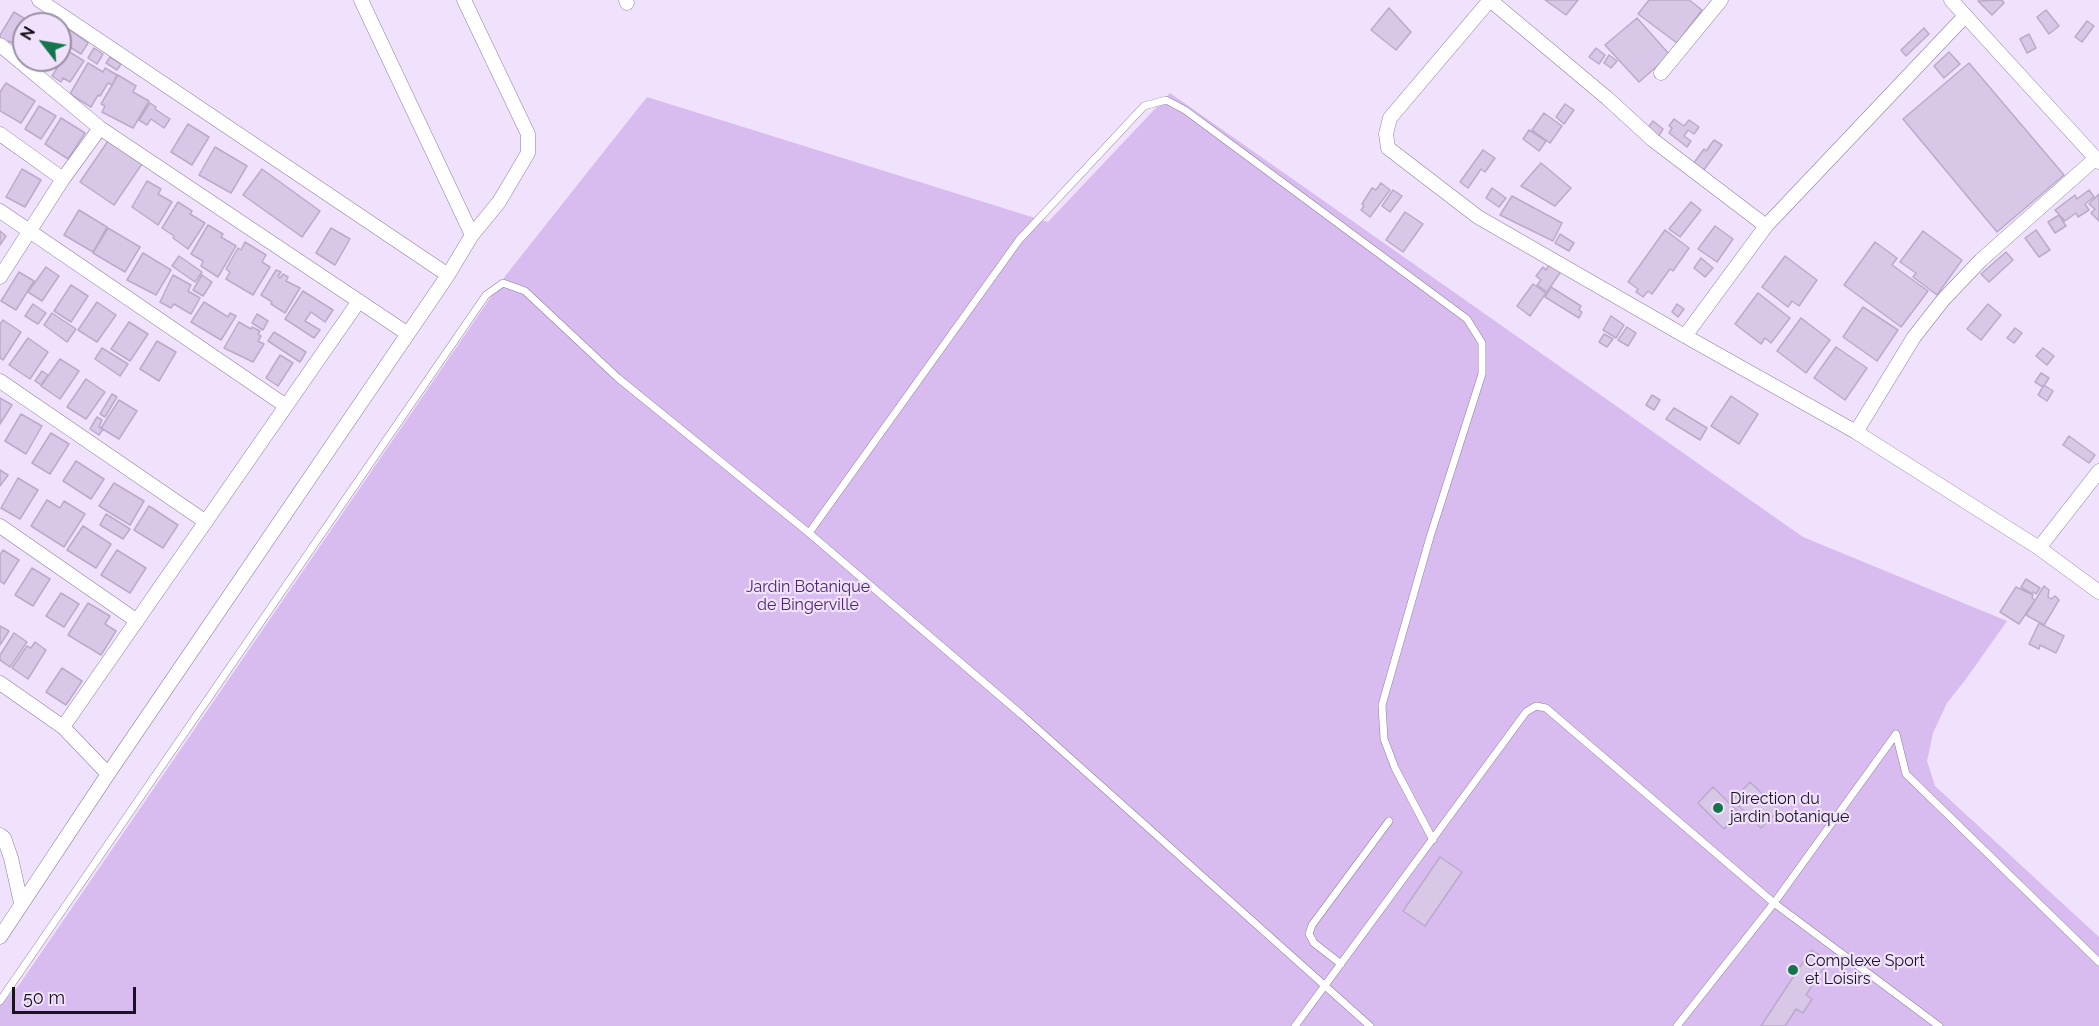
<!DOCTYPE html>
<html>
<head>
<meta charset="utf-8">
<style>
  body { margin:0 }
  #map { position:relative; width:2099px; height:1026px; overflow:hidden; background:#f0e2fc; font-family:Raleway,sans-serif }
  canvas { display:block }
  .north { position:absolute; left:12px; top:12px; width:60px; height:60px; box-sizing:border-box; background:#f0e2fc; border:2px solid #9a8fa3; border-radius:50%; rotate:301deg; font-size:16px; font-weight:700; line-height:24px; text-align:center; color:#19131e }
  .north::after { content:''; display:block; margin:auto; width:21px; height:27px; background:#12754c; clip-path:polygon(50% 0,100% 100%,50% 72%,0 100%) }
  .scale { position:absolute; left:12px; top:987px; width:124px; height:27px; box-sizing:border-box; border:3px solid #19131e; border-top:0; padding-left:8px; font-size:18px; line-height:21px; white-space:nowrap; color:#19131e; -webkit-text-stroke:4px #f0e2fc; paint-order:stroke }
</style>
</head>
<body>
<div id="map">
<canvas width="2099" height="1026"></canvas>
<div class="north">N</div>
<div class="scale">50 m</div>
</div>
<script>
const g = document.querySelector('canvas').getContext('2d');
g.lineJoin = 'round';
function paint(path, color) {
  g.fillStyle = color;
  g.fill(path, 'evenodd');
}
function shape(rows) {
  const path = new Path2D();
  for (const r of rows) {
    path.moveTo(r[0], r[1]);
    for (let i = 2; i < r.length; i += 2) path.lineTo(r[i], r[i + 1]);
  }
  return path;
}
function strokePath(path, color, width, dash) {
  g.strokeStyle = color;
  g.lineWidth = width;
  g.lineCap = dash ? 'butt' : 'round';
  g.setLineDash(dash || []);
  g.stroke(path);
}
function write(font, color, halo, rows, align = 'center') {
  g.font = font + ' Raleway,sans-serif';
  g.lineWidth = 4.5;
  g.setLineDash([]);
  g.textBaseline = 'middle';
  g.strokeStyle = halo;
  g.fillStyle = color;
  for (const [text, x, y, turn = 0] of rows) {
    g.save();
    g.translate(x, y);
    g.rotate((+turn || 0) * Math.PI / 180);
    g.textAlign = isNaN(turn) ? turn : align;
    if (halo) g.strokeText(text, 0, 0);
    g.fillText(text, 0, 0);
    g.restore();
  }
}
const green = shape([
  [1170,93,1803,537,2007,621,1966,679,1947,703,1933,733,1927,761,1935,786,2099,937,2099,1026,0,1026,0,1005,19,985,506,275,647,97,1048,222]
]);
const building = shape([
  [1545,0,1578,0,1566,15,1545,0],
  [1649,0,1689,0,1702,10,1677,43,1638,14,1649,0],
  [2002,0,2004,3,1992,15,1978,1,2002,0],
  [1389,8,1411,32,1396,50,1371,30,1389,8],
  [2046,10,2059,26,2049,34,2037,17,2046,10],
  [14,12,30,22,24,24,24,32,16,45,9,41,7,44,0,40,0,35,14,12],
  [1637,18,1670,55,1639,82,1605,45,1637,18],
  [2087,21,2094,26,2082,42,2075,37,2087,21],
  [1924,28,1929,34,1906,56,1901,50,1924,28],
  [68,29,88,43,81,54,60,41,68,29],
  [2029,34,2036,48,2027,53,2020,39,2029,34],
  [94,48,103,54,97,64,88,58,94,48],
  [1596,48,1605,55,1599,64,1589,57,1596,48],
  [68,51,84,61,70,82,63,78,61,82,52,76,68,51],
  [1949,52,1960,64,1944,78,1934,66,1949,52],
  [1609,55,1617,61,1611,68,1604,63,1609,55],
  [110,57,121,64,117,70,106,63,110,57],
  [88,63,103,72,105,68,117,75,112,85,108,83,100,96,98,95,91,107,70,94,88,63],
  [1969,63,2064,175,1997,232,1903,119,1969,63],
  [118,75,136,86,133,92,149,101,133,128,102,112,105,106,101,104,118,75],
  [6,83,35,101,21,123,0,111,0,92,6,83],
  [150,103,156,107,155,109,170,119,164,128,151,119,147,125,139,120,150,103],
  [1565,104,1574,110,1564,124,1556,117,1565,104],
  [39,106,56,116,41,139,25,129,39,106],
  [1544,113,1562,126,1550,143,1532,130,1544,113],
  [61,118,85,133,68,159,45,144,61,118],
  [1674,119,1684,126,1689,120,1699,127,1694,134,1688,130,1684,136,1691,141,1687,147,1669,133,1672,128,1669,126,1674,119],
  [1653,121,1663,129,1658,137,1647,129,1653,121],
  [188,124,209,137,192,165,171,152,188,124],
  [1529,130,1546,141,1539,151,1523,139,1529,130],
  [1714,140,1722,145,1703,171,1693,164,1704,149,1706,151,1714,140],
  [108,141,142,164,114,205,80,182,108,141],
  [215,147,247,166,231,193,199,175,215,147],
  [1483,150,1495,158,1485,172,1481,169,1468,188,1460,182,1483,150],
  [1541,163,1571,188,1555,206,1521,186,1541,163],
  [22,169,41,180,25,207,6,197,22,169],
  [262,169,320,211,302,237,243,195,262,169],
  [147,181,161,189,158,194,172,202,158,225,132,207,147,181],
  [1381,183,1390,190,1370,217,1361,210,1364,206,1362,204,1372,188,1376,190,1381,183],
  [1492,188,1506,198,1499,207,1486,198,1492,188],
  [1393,190,1402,196,1390,212,1382,206,1393,190],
  [2089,190,2094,197,2085,204,2089,210,2078,217,2076,213,2065,221,2055,210,2075,195,2077,199,2089,190],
  [2099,194,2099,221,2091,213,2095,209,2089,204,2099,194],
  [1512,196,1562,223,1553,241,1500,215,1512,196],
  [178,202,192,211,190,214,205,223,188,249,173,238,174,236,162,228,178,202],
  [1691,202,1701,210,1680,237,1669,229,1691,202],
  [79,210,107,227,93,252,64,235,79,210],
  [1405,212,1423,224,1403,252,1386,240,1405,212],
  [2059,215,2066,226,2055,233,2048,222,2059,215],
  [208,225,223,234,221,237,236,246,218,277,201,266,203,261,191,254,208,225],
  [1715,226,1733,239,1717,262,1698,249,1715,226],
  [108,228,140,247,125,272,93,253,108,228],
  [331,228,350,239,335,265,316,253,331,228],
  [1665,230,1689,248,1673,271,1670,269,1652,294,1648,291,1643,297,1636,292,1638,289,1628,282,1665,230],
  [2036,230,2050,250,2039,257,2025,238,2036,230],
  [0,231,6,236,0,245,0,231],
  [1923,231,1962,260,1937,295,1913,277,1916,273,1900,262,1923,231],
  [1560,234,1574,243,1569,251,1555,243,1560,234],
  [245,242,266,255,262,262,270,267,253,295,226,279,230,272,226,269,238,248,241,250,245,242],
  [1875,242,1897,258,1892,265,1928,291,1901,327,1844,285,1875,242],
  [2006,252,2013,260,1989,282,1981,274,2006,252],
  [143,253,171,270,156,295,127,280,143,253],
  [179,256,202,272,195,282,172,266,179,256],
  [1785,256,1817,280,1799,306,1792,301,1788,307,1762,287,1785,256],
  [1701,258,1713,268,1705,277,1694,268,1701,258],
  [1551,262,1562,270,1547,292,1537,285,1541,280,1536,276,1543,267,1546,270,1551,262],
  [46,267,59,276,42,301,28,292,46,267],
  [276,270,281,272,278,276,280,278,283,274,288,277,286,281,300,288,285,313,271,304,272,302,261,295,276,270],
  [19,272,34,281,16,310,1,301,19,272],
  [173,275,191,285,188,291,200,298,191,314,174,304,171,308,160,302,173,275],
  [202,275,212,282,203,296,193,290,202,275],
  [1533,284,1546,293,1530,316,1517,306,1533,284],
  [71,285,88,296,71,322,54,311,71,285],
  [1551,287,1581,306,1579,310,1582,312,1579,318,1545,297,1551,287],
  [303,291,333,310,325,322,311,312,305,321,320,330,314,338,285,319,303,291],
  [1758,293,1790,318,1771,343,1765,338,1761,344,1735,324,1758,293],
  [97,302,116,315,97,342,78,330,97,302],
  [204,302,228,317,230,313,236,316,221,340,191,322,204,302],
  [33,304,46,313,38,324,25,316,33,304],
  [1677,304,1684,309,1678,317,1672,312,1677,304],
  [1988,304,2001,315,1981,340,1967,329,1988,304],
  [1863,307,1898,330,1877,361,1843,337,1863,307],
  [52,313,76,329,67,342,44,325,52,313],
  [257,314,268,321,263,330,252,323,257,314],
  [1611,316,1624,325,1616,338,1603,330,1611,316],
  [1801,318,1830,340,1806,373,1777,351,1801,318],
  [3,320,21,332,3,360,0,358,0,324,3,320],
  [129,322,148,334,130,361,111,349,129,322],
  [239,322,251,329,252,327,260,331,258,334,261,336,258,341,264,344,253,362,224,348,239,322],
  [1627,327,1636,333,1628,346,1618,340,1627,327],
  [2015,328,2022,333,2014,343,2007,338,2015,328],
  [274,332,306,352,300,362,268,341,274,332],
  [1604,334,1613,339,1607,347,1599,342,1604,334],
  [28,338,48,352,30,379,9,365,28,338],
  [157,341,176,352,159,381,140,369,157,341],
  [1836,347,1867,368,1845,400,1814,378,1836,347],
  [102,348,128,364,120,376,95,359,102,348],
  [2043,348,2054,356,2047,365,2036,356,2043,348],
  [280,355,293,363,278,386,266,378,280,355],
  [60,359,79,371,60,399,41,386,60,359],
  [42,371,48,375,41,385,35,381,42,371],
  [2041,373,2049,378,2043,387,2035,382,2041,373],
  [86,379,105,392,86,419,67,407,86,379],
  [2044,385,2053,391,2047,401,2038,395,2044,385],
  [112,394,117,397,105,417,100,414,112,394],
  [1652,395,1660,400,1654,410,1646,405,1652,395],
  [1731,396,1758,414,1739,444,1711,426,1731,396],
  [0,398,12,405,0,424,0,398],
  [119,400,137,411,119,439,101,428,119,400],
  [1674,408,1707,428,1700,440,1666,419,1674,408],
  [21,414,42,426,26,454,5,441,21,414],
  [97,417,102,420,99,427,103,429,99,435,90,429,97,417],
  [51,433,69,444,50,474,32,463,51,433],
  [2069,436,2095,455,2089,463,2063,445,2069,436],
  [76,461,104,479,91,499,63,481,76,461],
  [0,470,8,475,0,486,0,470],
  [18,478,38,490,20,519,1,508,18,478],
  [114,483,144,501,130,525,99,506,114,483],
  [47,500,60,508,64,501,85,514,64,547,31,526,47,500],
  [149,506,178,525,163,548,134,530,149,506],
  [106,514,130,529,123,539,100,525,106,514],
  [83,526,111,544,96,568,67,550,83,526],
  [3,550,19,560,4,584,0,581,0,555,3,550],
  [117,550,146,568,130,593,101,575,117,550],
  [32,568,50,579,33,606,15,595,32,568],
  [2026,579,2040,588,2036,594,2033,592,2032,594,2021,587,2026,579],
  [2044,586,2049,590,2048,597,2051,599,2055,596,2059,600,2044,625,2026,615,2044,586],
  [2016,587,2033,595,2032,598,2035,600,2019,624,2000,612,2016,587],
  [61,593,79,604,64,627,46,616,61,593],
  [88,603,110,616,105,624,116,631,101,655,68,635,88,603],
  [2039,623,2064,636,2056,653,2040,645,2039,649,2029,644,2039,623],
  [0,626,9,631,0,645,0,626],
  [14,633,27,642,10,667,0,660,0,655,14,633],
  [35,642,46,650,28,679,12,668,27,646,31,648,35,642],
  [62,668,82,681,66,705,46,692,62,668],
  [1750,782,1779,810,1761,828,1733,800,1750,782],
  [1713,787,1739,813,1724,829,1698,803,1713,787],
  [1440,857,1462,872,1425,926,1403,911,1440,857],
  [1811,950,1828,961,1806,995,1812,999,1803,1013,1796,1009,1785,1026,1761,1026,1811,950]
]);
const service = shape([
  [809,533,1019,240,1144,106,1166,100,1185,110,1467,319,1482,343,1482,374,1430,537,1382,705,1384,739,1395,768,1433,840],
  [1896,734,1906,774,2099,962],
  [1341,964,1314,943,1309,934,1312,925,1389,821],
  [0,1001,486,295,503,283,525,291,618,378,809,533,1022,715,1370,1026],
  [1295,1026,1526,712,1536,706,1546,708,1774,903,1939,1026],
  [1677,1026,1774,903,1896,734]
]);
const minor = shape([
  [39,0,448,275],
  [361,0,472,235],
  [626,0,627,3],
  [1951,0,2099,162],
  [0,45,100,128,408,334],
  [1661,73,1721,0],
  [0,134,63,179],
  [0,211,286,406],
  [1766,226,1965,16],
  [0,277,63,179,100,128],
  [1685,336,1766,226,1653,140,1607,98,1490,0,1390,118,1386,134,1388,148,1478,217,1685,336,1856,432,2039,548,2099,592],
  [0,381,206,522],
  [1856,432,1914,337,1943,300,1981,260,2096,158],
  [0,526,137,621],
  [2039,548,2099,471],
  [0,683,63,727,108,774],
  [63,727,359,301],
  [0,835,4,838,11,858,21,903],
  [0,937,108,774,448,275,472,235,499,202,528,153,528,134,464,0]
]);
const markers = [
  [1718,808,6,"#12754c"],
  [1793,970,6,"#12754c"]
];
const parkNames = [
  ["Jardin Botanique",808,587],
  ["de Bingerville",808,605]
];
const poiNames = [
  ["Direction du",1730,799],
  ["jardin botanique",1730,817],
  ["Complexe Sport",1805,961],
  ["et Loisirs",1805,979]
];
paint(green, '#d8bcef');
paint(building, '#d8c7e7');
strokePath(building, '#bbaac9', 1.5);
strokePath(service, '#8e7e9c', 8);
strokePath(minor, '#8e7e9c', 15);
strokePath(service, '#fff', 7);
strokePath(minor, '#fff', 14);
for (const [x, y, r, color] of markers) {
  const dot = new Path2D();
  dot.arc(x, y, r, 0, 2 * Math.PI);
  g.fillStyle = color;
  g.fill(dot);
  strokePath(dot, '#f0e2fc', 2);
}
write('16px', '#4e246a', '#f0e2fc', parkNames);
write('16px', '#19131e', '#f0e2fc', poiNames, 'left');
</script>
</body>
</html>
